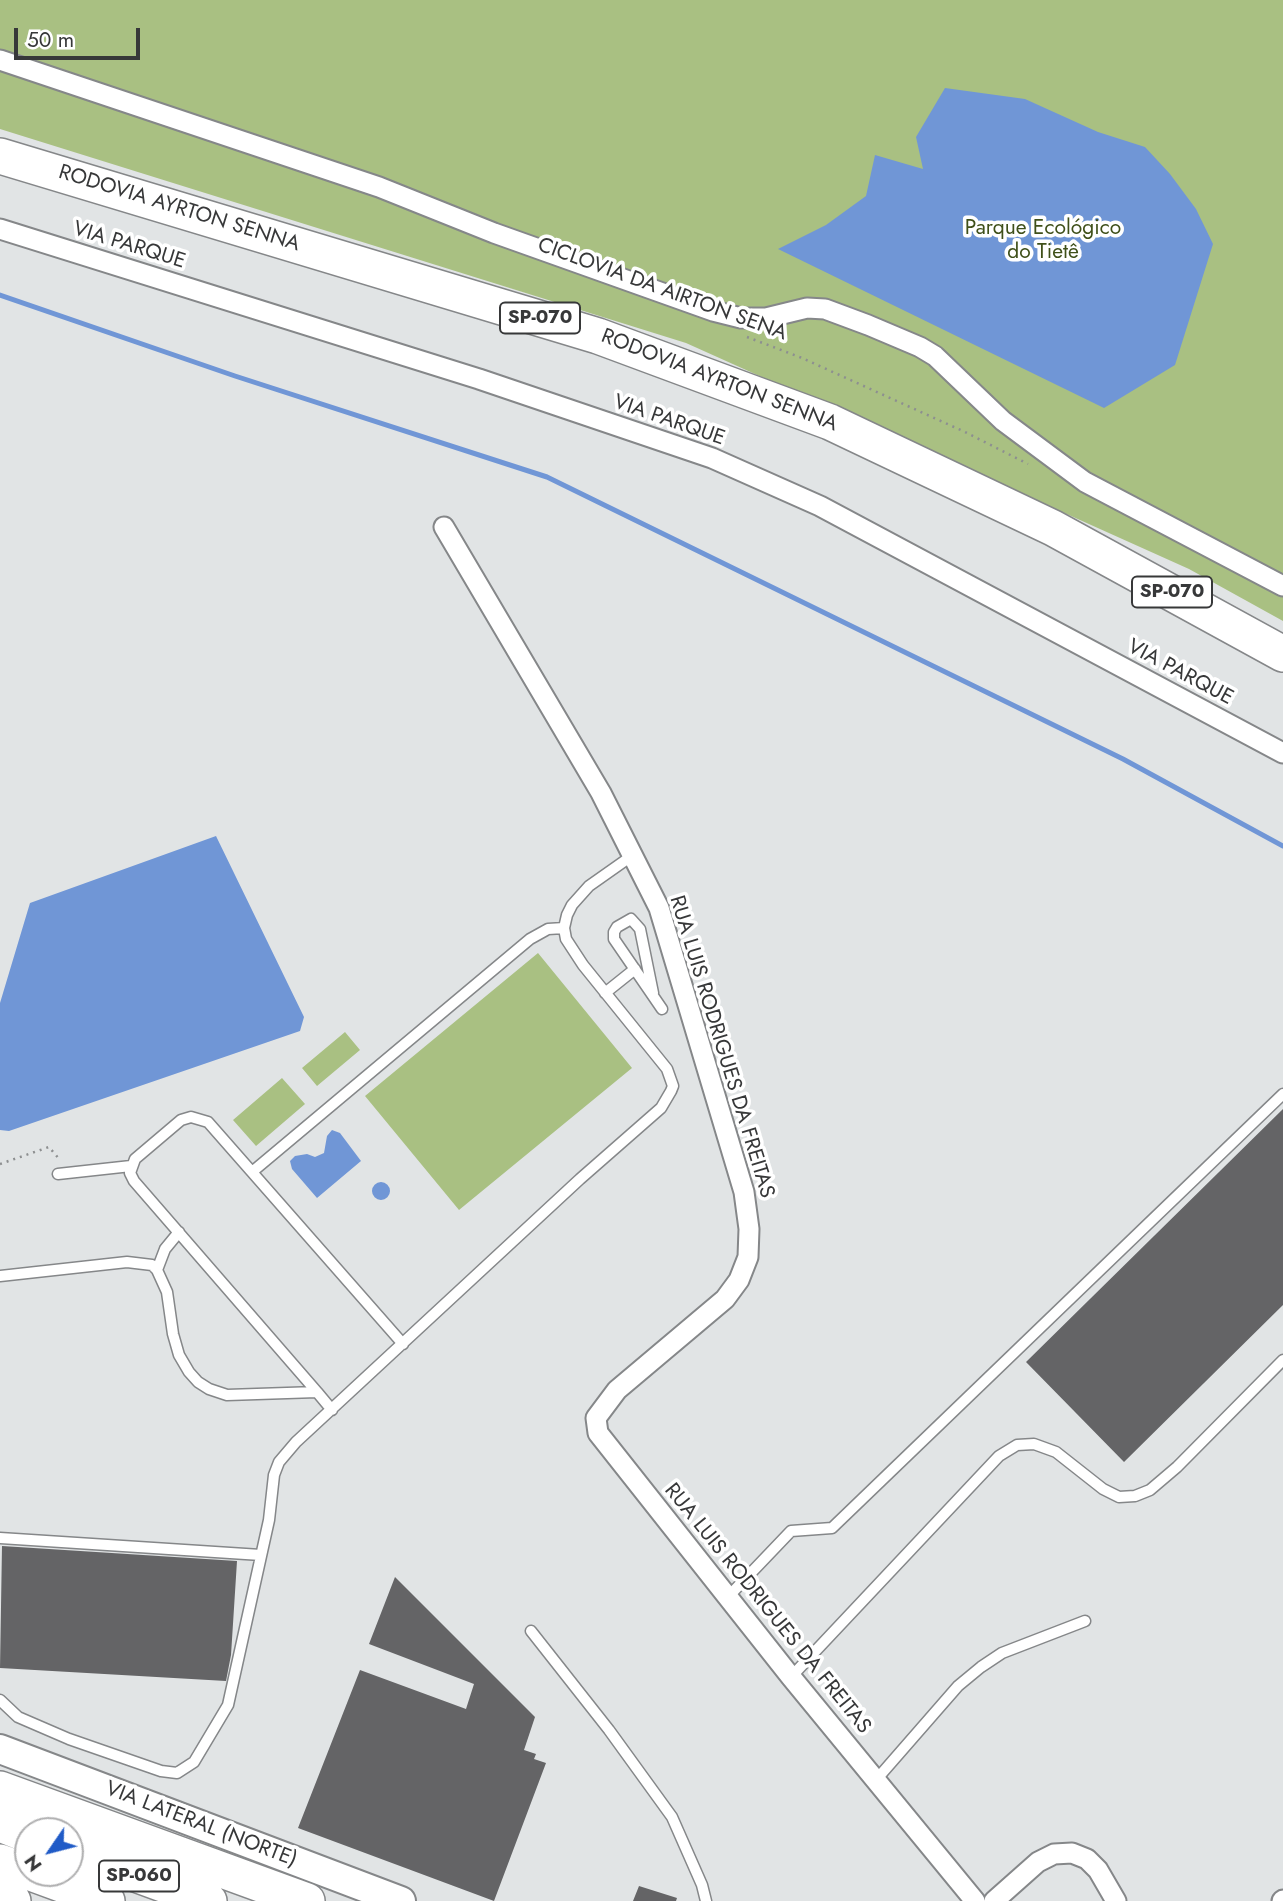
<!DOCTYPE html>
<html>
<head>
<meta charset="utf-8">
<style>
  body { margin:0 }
  #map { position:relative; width:1283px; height:1901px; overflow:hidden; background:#e1e4e5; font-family:Jost,sans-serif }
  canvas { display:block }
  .north { position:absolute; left:14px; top:1817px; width:70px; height:70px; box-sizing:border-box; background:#fff; border:2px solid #afafb0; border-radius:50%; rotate:235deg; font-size:19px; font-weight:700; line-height:28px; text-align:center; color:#373839 }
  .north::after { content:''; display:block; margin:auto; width:24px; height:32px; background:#205bc7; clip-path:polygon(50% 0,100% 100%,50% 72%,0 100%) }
  .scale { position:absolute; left:14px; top:28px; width:126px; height:32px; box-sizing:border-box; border:4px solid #373839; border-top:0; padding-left:9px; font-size:21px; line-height:24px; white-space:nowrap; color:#373839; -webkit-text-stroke:5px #fff; paint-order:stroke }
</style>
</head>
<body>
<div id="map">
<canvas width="1283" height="1901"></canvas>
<div class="north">N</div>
<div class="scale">50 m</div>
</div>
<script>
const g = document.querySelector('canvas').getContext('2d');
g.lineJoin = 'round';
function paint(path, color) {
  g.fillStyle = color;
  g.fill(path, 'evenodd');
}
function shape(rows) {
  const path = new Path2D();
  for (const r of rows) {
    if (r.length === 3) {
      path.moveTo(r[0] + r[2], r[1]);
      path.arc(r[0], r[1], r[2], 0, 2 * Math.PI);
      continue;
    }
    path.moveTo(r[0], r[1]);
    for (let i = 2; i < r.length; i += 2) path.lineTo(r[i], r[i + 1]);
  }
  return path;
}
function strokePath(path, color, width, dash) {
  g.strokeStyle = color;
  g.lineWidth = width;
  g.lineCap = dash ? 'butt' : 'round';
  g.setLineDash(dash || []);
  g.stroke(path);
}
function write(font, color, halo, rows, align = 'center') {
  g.font = font + ' Jost,sans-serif';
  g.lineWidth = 7;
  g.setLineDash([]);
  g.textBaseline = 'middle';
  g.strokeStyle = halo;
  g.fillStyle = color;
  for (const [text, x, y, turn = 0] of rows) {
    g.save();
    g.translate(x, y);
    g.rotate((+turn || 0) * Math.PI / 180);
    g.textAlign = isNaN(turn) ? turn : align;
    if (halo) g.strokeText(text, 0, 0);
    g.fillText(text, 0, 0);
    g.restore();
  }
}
const green = shape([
  [0,0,1283,0,1283,621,1189,569,686,343,0,129],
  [538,953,632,1068,459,1210,365,1096],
  [345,1032,360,1050,317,1086,302,1068],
  [282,1078,305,1104,256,1146,233,1120]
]);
const water = shape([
  [945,88,1025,99,1098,132,1145,147,1170,174,1196,209,1213,244,1175,365,1104,408,778,249,826,225,866,196,875,155,923,169,916,137],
  [216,836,304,1017,300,1031,9,1131,0,1130,0,1003,30,903],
  [332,1130,340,1133,361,1161,317,1198,292,1169,290,1161,295,1156,307,1154,315,1157,324,1153,327,1136],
  [381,1191,9]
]);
const stream = shape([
  [0,295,235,376,547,477,1123,759,1283,846]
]);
const building = shape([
  [1283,1109,1283,1305,1124,1462,1026,1362],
  [2,1546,237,1561,231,1655,226,1681,0,1668],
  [395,1577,535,1717,524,1750,536,1754,534,1759,546,1763,494,1901,298,1828,360,1670,466,1709,474,1684,369,1644],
  [639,1886,677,1898,676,1901,633,1901]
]);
const path = shape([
  [747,337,802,358,965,432,1028,464],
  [0,1164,49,1147,60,1160]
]);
const lane = shape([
  [605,993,635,969],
  [653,993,640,929,631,919,617,927,614,932,614,939,662,1009],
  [252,1172,530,939,548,929,564,928],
  [58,1174,131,1166],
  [157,1270,165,1249,179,1232],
  [0,1276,127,1262,152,1265,157,1270,167,1292,173,1334,179,1355,189,1372,198,1382,209,1389,227,1395,317,1392,332,1410],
  [317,1392,134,1181,130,1173,135,1159,181,1120,191,1117,208,1122,403,1344],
  [0,1538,261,1555],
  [727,1598,791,1531,832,1528,1283,1094],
  [531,1631,609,1730,672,1817,702,1885,706,1901],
  [791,1677,999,1456,1017,1445,1034,1444,1056,1452,1103,1489,1119,1497,1135,1496,1150,1490,1177,1467,1283,1360],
  [0,1700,18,1717,69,1739,161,1771,177,1773,194,1762,228,1705,269,1520,274,1475,279,1462,296,1442,580,1179,661,1108,671,1091,673,1086,667,1069,583,965,566,939,564,928,567,915,572,905,589,886,633,855],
  [876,1780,958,1686,981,1667,1002,1653,1085,1621]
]);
const street = shape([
  [0,60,379,187,494,233,713,311,741,318,766,318,807,308,825,309,868,325,920,347,935,356,1003,421,1085,482,1283,586],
  [0,229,479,379,712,458,820,506,1283,753],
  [444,527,601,793,659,908,744,1192,749,1229,748,1257,739,1280,725,1299,617,1390,596,1418,598,1433,791,1677,975,1901],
  [994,1901,1038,1862,1054,1854,1072,1853,1087,1859,1098,1870,1116,1901],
  [1282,1901,1283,1900]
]);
const secondary = shape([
  [0,1749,401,1901]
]);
const highway = shape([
  [0,156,598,336,830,422,1053,528,1283,654],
  [0,1789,307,1901],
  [0,1824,28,1835],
  [70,1850,209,1901],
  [0,1862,28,1872],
  [31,1873,107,1901],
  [0,1896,13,1901]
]);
const shields = [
  [540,318,80],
  [1172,592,80],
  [139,1876,80]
];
const shieldNames = [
  ["SP-070",540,318],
  ["SP-070",1172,592],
  ["SP-060",139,1876]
];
const streetNames = [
  ["RODOVIA AYRTON SENNA",179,209,17],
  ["VIA PARQUE",129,246,17],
  ["CICLOVIA DA AIRTON SENA",662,290,20],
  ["RODOVIA AYRTON SENNA",719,381,21],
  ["VIA PARQUE",669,421,19],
  ["VIA PARQUE",1180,673,28],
  ["RUA LUIS RODRIGUES DA FREITAS",721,1047,73],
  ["RUA LUIS RODRIGUES DA FREITAS",767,1609,51],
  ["VIA LATERAL (NORTE)",201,1825,21]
];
const parkNames = [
  ["Parque Ecológico",1043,229],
  ["do Tietê",1043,253]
];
paint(green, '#a9c082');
paint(water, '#7096d6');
strokePath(stream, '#7096d6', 5);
paint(building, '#646466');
strokePath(lane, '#858789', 13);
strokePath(street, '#858789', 23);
strokePath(secondary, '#858789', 32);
strokePath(highway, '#858789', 38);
strokePath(path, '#8d8f90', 2.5, [2, 5]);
strokePath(lane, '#fff', 10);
strokePath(street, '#fff', 19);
strokePath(secondary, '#fff', 28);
strokePath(highway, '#fff', 35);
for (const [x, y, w] of shields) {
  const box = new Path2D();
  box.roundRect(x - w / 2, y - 15.5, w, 31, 5);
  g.fillStyle = '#fff';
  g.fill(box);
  strokePath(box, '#373839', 2);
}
write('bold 19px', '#373839', null, shieldNames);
write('21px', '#373839', '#fff', streetNames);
write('21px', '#3f501a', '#fff', parkNames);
</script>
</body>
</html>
